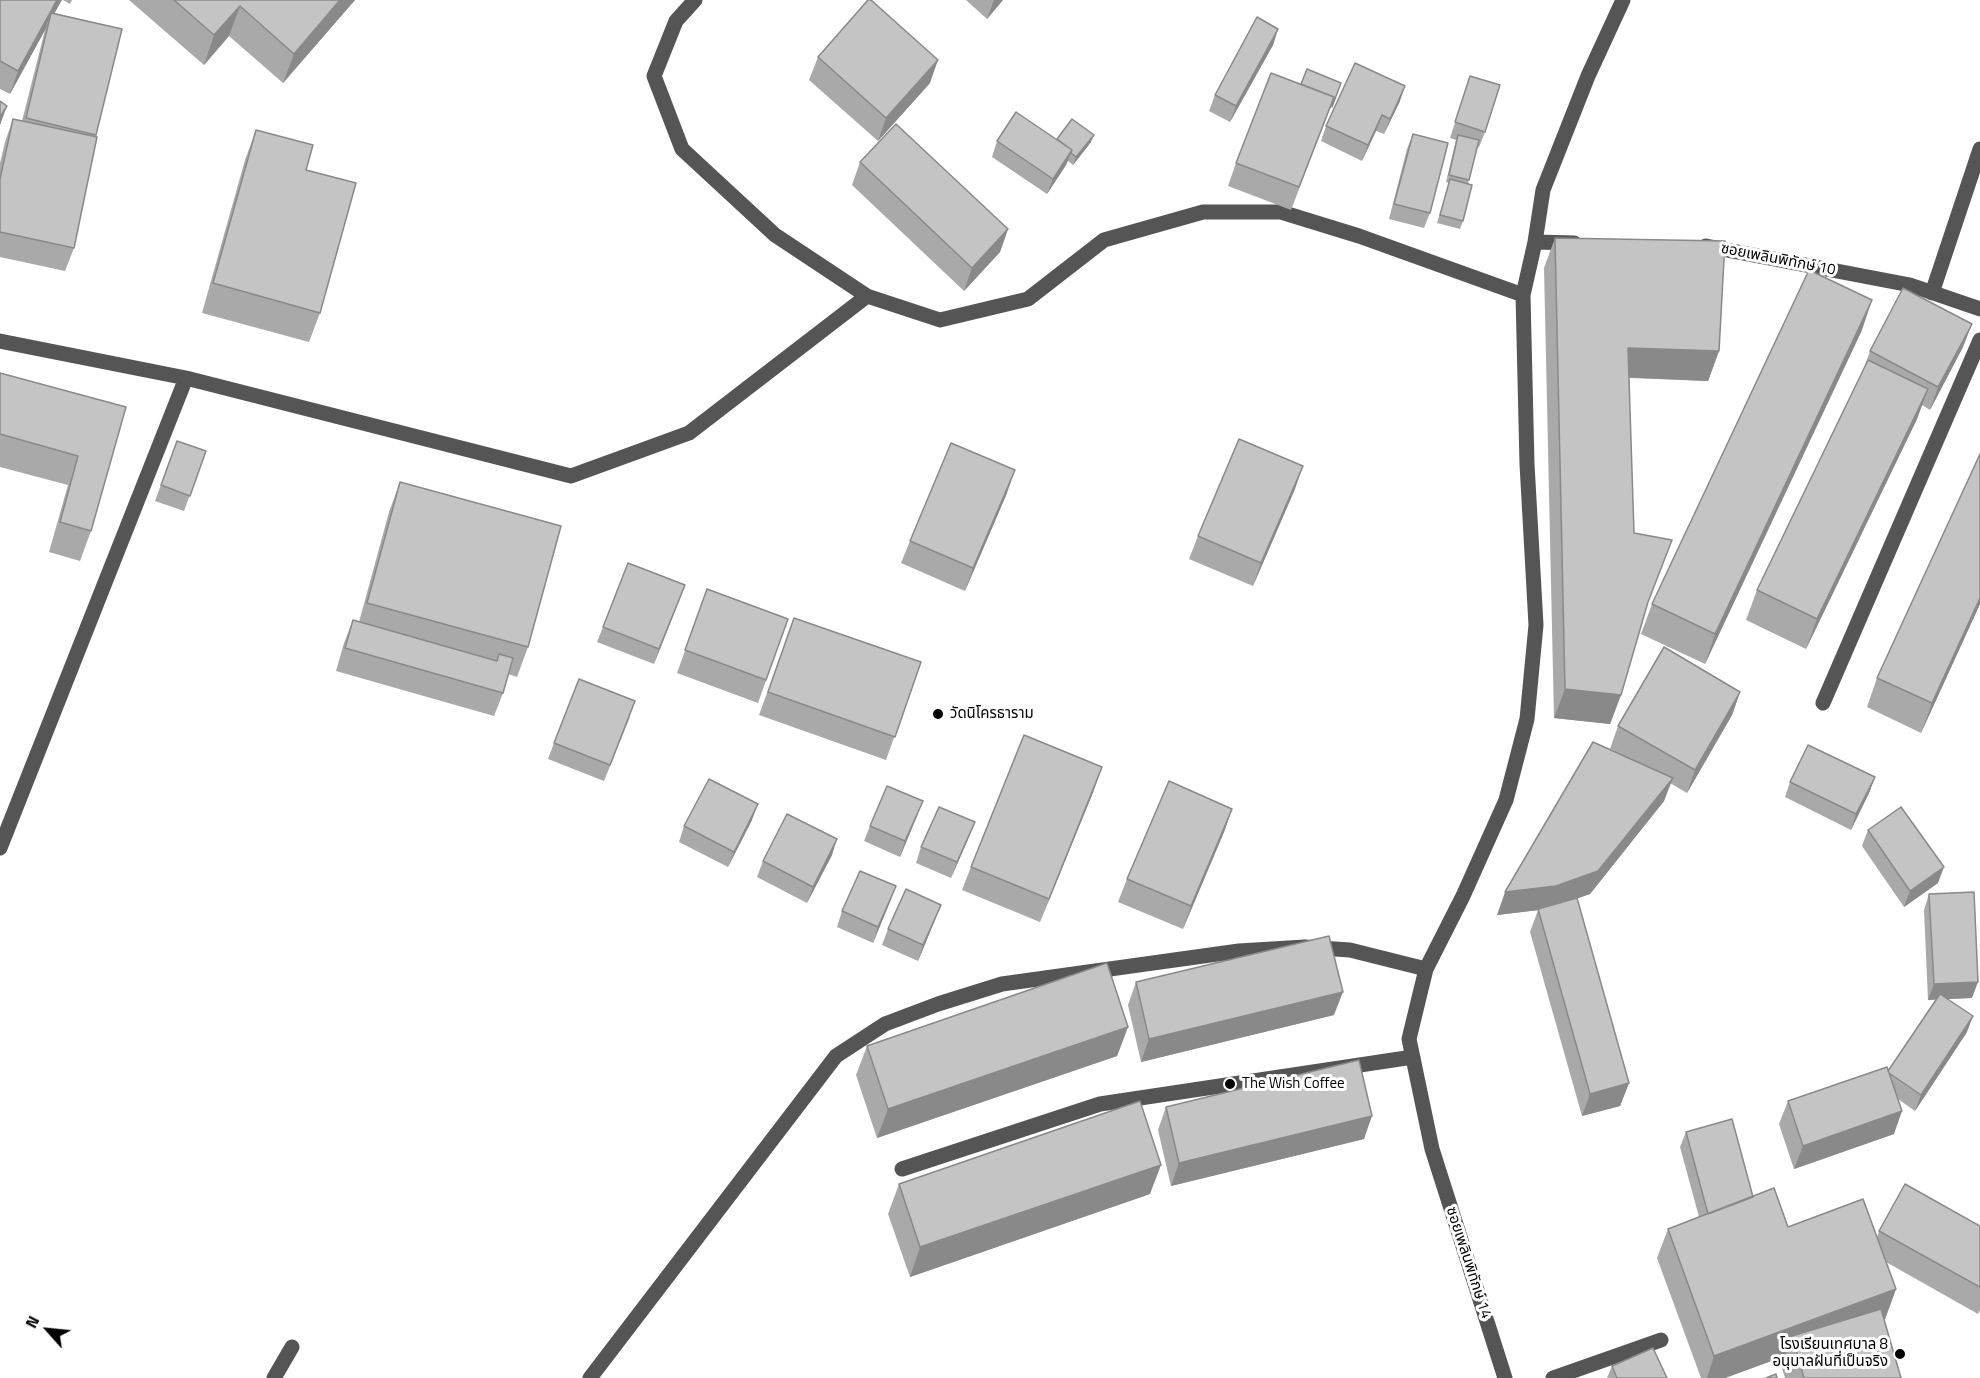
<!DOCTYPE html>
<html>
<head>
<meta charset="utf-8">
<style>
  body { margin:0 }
  #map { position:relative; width:1980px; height:1378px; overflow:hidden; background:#fff; font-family:"Titillium Web",sans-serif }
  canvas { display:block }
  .north { position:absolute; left:18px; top:1300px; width:60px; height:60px; -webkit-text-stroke:4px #fff; paint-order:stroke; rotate:297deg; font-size:16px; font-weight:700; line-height:24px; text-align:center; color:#000 }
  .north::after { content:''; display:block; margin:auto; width:21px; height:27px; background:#000; clip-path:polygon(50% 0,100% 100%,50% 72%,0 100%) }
</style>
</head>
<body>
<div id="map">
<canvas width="1980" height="1378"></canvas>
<div class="north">N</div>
</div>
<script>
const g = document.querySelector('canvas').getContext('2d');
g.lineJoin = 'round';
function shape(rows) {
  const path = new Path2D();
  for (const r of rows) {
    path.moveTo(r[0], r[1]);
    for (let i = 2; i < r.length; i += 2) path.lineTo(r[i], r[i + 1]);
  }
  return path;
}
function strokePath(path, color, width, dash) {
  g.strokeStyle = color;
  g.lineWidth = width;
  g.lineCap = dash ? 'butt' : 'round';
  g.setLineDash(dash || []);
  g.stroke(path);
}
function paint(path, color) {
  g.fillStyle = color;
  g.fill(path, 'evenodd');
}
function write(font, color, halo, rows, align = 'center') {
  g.font = font + ' "Titillium Web","Noto Sans Thai",sans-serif';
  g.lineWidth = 6;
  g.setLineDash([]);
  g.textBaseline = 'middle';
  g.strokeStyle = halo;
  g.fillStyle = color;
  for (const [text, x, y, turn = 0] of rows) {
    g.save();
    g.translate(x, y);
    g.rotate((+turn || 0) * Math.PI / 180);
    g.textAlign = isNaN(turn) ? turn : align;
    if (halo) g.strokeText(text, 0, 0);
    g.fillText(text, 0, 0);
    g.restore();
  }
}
const minor = shape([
  [695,0,676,21,654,76,682,149,775,235,867,296,940,320,1028,299,1104,240,1203,212,1281,212,1359,236,1523,295],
  [1535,242,1574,243],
  [1706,246,1910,285,1980,309],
  [1932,293,1980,149],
  [0,341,186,378,571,476,689,433,867,296],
  [1823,703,1980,340],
  [0,848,186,378],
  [902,1169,1100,1104,1413,1057],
  [274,1378,292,1347],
  [590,1378,836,1056,885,1024,938,1004,1002,984,1239,951,1305,947,1350,950,1426,969],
  [1505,1378,1432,1149,1409,1039,1426,969,1463,896,1506,800,1527,719,1536,625,1527,464,1523,295,1535,242,1543,190,1588,76,1623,0],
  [1553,1378,1661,1340]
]);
const wall = shape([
  [0,0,122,29,95,137,74,248,65,271,0,257,0,163,5,142,13,119,22,121,45,30,10,94,0,89],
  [63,0,72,0,70,4],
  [129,0,355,0,283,83,229,36,204,65],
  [966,0,1003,0,987,19],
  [1278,29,1273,45,1230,122,1209,111,1215,95],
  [818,57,930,83,878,141,809,80],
  [1470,76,1485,132,1479,147,1477,147,1468,184,1463,221,1460,229,1437,223,1449,183,1446,182,1456,140,1450,138],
  [1341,83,1328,114,1291,210,1228,186,1236,163,1301,84],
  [1400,101,1384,134,1376,131,1362,161,1321,141,1326,126],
  [256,130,306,170,320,313,309,342,202,313,245,160],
  [1413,134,1430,213,1424,228,1389,219,1407,149],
  [1057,139,1091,142,1073,165,1068,161,1066,165,1047,194,992,157,997,141],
  [860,162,1008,229,1000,252,964,291,852,185],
  [1555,238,1719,351,1708,381,1629,378,1634,533,1646,609,1621,695,1610,724,1554,718,1544,268],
  [1862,330,1705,664,1641,634,1652,604],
  [1963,347,1930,410,1922,405,1917,419,1806,649,1746,620,1757,590,1863,371,1870,351],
  [0,373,126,407,91,531,80,561,49,552,68,485,0,467],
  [177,441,206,451,184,511,155,501],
  [400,482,528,647,517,677,508,674,503,693,494,716,336,671,344,643,353,620,359,622,389,512],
  [1295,489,1253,586,1189,559,1198,536],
  [1007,493,965,591,901,563,910,541],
  [685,585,654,664,597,642,603,627],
  [707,589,788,619,758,703,677,673],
  [1980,604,1921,733,1867,707,1877,678],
  [794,618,921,662,886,760,759,715],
  [1740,692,1732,715,1687,793,1670,783,1664,801,1590,894,1577,898,1629,1083,1620,1106,1582,1116,1530,932,1538,910,1497,915,1615,751,1610,749,1618,726],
  [630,717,604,781,548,759,554,743],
  [1875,777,1869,793,1851,830,1785,797,1790,782],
  [1094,790,1040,922,962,890,971,867],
  [1232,809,1224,832,1183,929,1118,902,1127,879],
  [917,816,900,857,864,841,870,826],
  [752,820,728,867,679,842,684,826],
  [1868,830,1938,883,1904,907,1862,846],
  [969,837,951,878,916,863,921,847],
  [832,855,807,903,757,877,763,861],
  [896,886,873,943,837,927,842,911],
  [1929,894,1972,998,1948,999,1967,1032,1915,1111,1898,1099,1894,1134,1794,1169,1779,1124,1788,1101,1888,1071,1936,999,1928,1000,1924,910],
  [935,920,918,961,882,945,888,929],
  [1136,982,1334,1015,1141,1062,1128,1005],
  [1128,1027,1117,1056,877,1138,856,1075,867,1046],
  [1166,1107,1364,1139,1171,1186,1158,1130],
  [1686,1132,1753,1197,1788,1227,1877,1237,1879,1231,1980,1226,1980,1310,1978,1314,1886,1262,1896,1289,1885,1319,1884,1319,1901,1378,1785,1378,1781,1365,1785,1356,1725,1378,1701,1378,1657,1258,1668,1229,1699,1217,1680,1147],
  [899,1184,1150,1194,910,1277,888,1214],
  [1612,1366,1667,1378,1607,1378]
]);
const shadedWall = shape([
  [57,0,62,0,49,23,51,13,45,30,10,94,18,71],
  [340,0,355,0,283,83,294,54],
  [994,0,1003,0,987,19],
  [240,6,229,36,204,65,214,35],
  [1278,29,1273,45,1230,122,1236,106],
  [938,60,930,83,878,141,886,118],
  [1405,86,1400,101,1384,134,1390,119],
  [7,106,0,125,0,117],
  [1382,115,1376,131,1362,161,1368,145],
  [1094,135,1091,142,1073,165,1076,157],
  [1072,150,1066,165,1047,194,1053,179],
  [1008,229,1000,252,964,291,972,268],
  [1872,300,1862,330,1705,664,1715,634],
  [1972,324,1963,347,1930,410,1938,387],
  [1628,348,1719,351,1708,381,1618,377],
  [1928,389,1917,419,1806,649,1817,619],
  [1303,466,1295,489,1253,586,1261,563],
  [1015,470,1007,493,965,591,973,568],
  [685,585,679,601,654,664,659,649],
  [1980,598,1980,604,1921,733,1932,703],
  [1565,689,1621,695,1610,724,1554,718],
  [1740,692,1732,715,1687,793,1695,770],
  [1102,767,1094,790,1040,922,1049,899],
  [1875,777,1869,793,1851,830,1856,814],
  [1673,778,1664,801,1590,894,1548,909,1497,915,1505,892],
  [923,801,917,816,900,857,905,841],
  [758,804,752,820,728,867,734,852],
  [1232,809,1224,832,1183,929,1191,906],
  [975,822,969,837,951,878,957,862],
  [837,839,832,855,807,903,813,887],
  [1944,867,1938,883,1904,907,1910,891],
  [896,886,890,902,873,943,878,927],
  [941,905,935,920,918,961,923,945],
  [1978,982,1972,998,1928,1000,1934,984],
  [1343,992,1334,1015,1141,1062,1149,1039],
  [1973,1016,1967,1032,1915,1111,1921,1095],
  [1128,1027,1117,1056,877,1138,888,1109],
  [1629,1083,1620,1106,1582,1116,1590,1094],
  [1902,1111,1894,1134,1794,1169,1803,1146],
  [1372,1116,1364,1139,1171,1186,1179,1163],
  [1161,1165,1150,1194,910,1277,920,1247],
  [1896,1289,1885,1319,1797,1351,1792,1336,1785,1356,1725,1378,1707,1378,1714,1356]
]);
const building = shape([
  [0,0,57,0,18,71,0,61,0,0],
  [174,0,340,0,294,54,240,6,214,35,174,0],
  [868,0,871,0,938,60,886,118,818,57,868,0],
  [51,13,122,29,96,135,26,118,51,13],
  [1257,17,1278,29,1236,106,1215,95,1257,17],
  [1355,63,1405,86,1390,119,1382,115,1368,145,1326,126,1355,63],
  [1307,69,1341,83,1332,107,1334,97,1301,84,1307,69],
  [1271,73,1334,97,1299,187,1236,163,1271,73],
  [1470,76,1500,85,1485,132,1455,122,1470,76],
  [0,101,7,106,0,117,0,101],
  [1016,112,1072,150,1053,179,997,141,1016,112],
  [13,119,97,137,74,248,0,232,0,179,13,119],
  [1072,119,1094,135,1076,157,1071,153,1072,150,1057,139,1072,119],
  [896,124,1008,229,972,268,860,162,896,124],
  [256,130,313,145,306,170,356,183,320,313,213,283,256,130],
  [1413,134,1448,143,1430,213,1394,204,1413,134],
  [1458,135,1479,140,1469,180,1449,175,1458,135],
  [1450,179,1472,185,1463,221,1440,215,1450,179],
  [1555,238,1725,241,1719,351,1628,348,1634,533,1672,540,1648,602,1621,695,1565,689,1555,238],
  [1809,270,1872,300,1715,634,1652,604,1809,270],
  [1903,288,1972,324,1938,387,1870,351,1903,288],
  [1868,360,1928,389,1817,619,1757,590,1868,360],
  [0,373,126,407,91,531,60,522,78,456,0,434,0,373],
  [1239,439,1303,466,1261,563,1198,536,1239,439],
  [177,441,206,451,190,496,161,485,177,441],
  [951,443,1015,470,973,568,910,541,951,443],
  [1980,454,1980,598,1932,703,1877,678,1980,454],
  [400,482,561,526,528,647,367,603,400,482],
  [628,563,685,585,659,649,603,627,628,563],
  [707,589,788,619,766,680,685,650,707,589],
  [794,618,921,662,895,737,768,692,794,618],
  [353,620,497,661,499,654,513,658,503,693,345,648,353,620],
  [1664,647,1740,692,1695,770,1618,726,1664,647],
  [579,679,635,701,610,765,554,743,579,679],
  [1024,735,1102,767,1049,899,971,867,1024,735],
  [1593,742,1673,778,1598,871,1556,886,1505,892,1593,742],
  [1808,745,1875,777,1856,814,1790,782,1808,745],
  [709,779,758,804,734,852,684,826,709,779],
  [1169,781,1232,809,1191,906,1127,879,1169,781],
  [887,786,923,801,905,841,870,826,887,786],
  [939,807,975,822,957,862,921,847,939,807],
  [1901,807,1944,867,1910,891,1868,830,1901,807],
  [787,814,837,839,813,887,763,861,787,814],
  [860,871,896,886,878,927,842,911,860,871],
  [906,889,941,905,923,945,888,929,906,889],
  [1974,892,1978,982,1934,984,1929,894,1974,892],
  [1577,898,1629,1083,1590,1094,1538,909,1577,898],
  [1329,936,1343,992,1149,1039,1136,982,1329,936],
  [1107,963,1128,1027,888,1109,867,1046,1107,963],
  [1940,994,1973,1016,1921,1095,1889,1073,1888,1071,1940,994],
  [1359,1060,1372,1116,1179,1163,1166,1107,1359,1060],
  [1887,1067,1902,1111,1803,1146,1788,1101,1887,1067],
  [1140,1101,1161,1165,920,1247,899,1184,1140,1101],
  [1732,1119,1753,1197,1708,1214,1686,1132,1732,1119],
  [1905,1184,1980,1226,1980,1287,1879,1231,1905,1184],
  [1774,1188,1788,1227,1863,1199,1896,1289,1714,1356,1668,1229,1774,1188],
  [1881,1309,1901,1378,1804,1378,1792,1336,1881,1309],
  [1653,1348,1667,1378,1617,1378,1612,1366,1653,1348],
  [1776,1374,1777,1378,1766,1378,1776,1374]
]);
const markers = [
  [938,714,6,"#000"],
  [1230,1084,6,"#000"],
  [1900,1354,6,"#000"]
];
const streetNames = [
  ["ซอยเพลินพิทักษ์ 10",1778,260,11],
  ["ซอยเพลินพิทักษ์ 14",1468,1263,72]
];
const poiNames = [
  ["วัดนิโครธาราม",950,714],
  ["The Wish Coffee",1242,1084],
  ["โรงเรียนเทศบาล 8",1888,1345,"right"],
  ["อนุบาลฝันที่เป็นจริง",1888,1362,"right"]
];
strokePath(minor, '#555', 15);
paint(wall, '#a9a9a9');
paint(shadedWall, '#898989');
paint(building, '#c4c4c4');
strokePath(building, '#898989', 1.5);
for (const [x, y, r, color] of markers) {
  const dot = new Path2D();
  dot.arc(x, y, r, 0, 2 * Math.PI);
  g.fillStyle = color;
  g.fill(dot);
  strokePath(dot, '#fff', 2);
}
write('15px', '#000', '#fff', streetNames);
write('15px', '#000', '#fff', poiNames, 'left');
</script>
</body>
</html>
